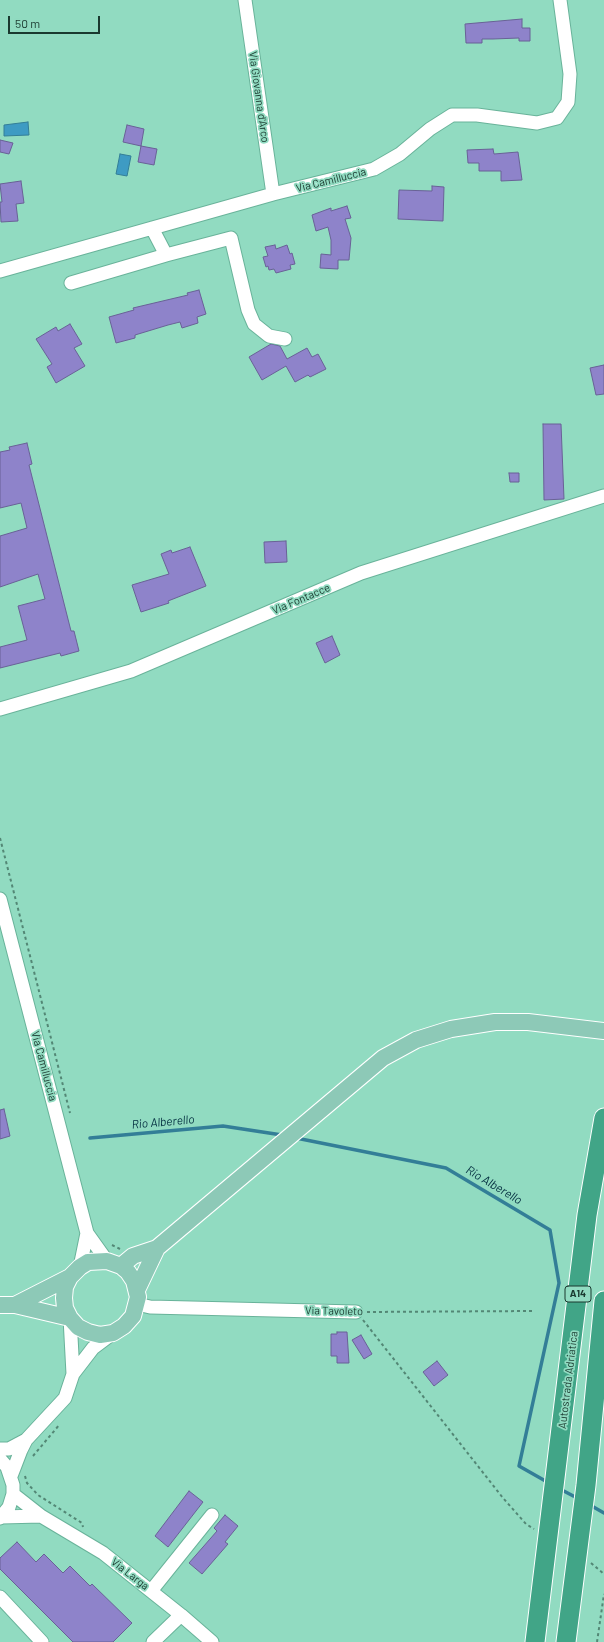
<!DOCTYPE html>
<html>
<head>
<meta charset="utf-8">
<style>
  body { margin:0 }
  #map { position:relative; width:604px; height:1642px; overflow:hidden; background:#91dbc1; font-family:Barlow,sans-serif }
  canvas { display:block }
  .scale { position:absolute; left:8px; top:16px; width:92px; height:18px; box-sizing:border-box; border:2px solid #1a392f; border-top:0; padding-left:5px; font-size:12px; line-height:14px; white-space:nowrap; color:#1a392f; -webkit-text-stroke:3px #91dbc1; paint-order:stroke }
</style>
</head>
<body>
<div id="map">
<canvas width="604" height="1642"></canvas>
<div class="scale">50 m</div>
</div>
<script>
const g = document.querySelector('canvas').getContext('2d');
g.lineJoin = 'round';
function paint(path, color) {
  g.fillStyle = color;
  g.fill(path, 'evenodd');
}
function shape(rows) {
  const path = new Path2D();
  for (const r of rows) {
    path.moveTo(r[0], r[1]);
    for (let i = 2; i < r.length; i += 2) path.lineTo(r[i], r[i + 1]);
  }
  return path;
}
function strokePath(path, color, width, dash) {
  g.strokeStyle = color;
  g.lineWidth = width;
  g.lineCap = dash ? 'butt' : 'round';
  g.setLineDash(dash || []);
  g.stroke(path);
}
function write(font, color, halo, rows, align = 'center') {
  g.font = font + ' Barlow,sans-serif';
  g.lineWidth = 3.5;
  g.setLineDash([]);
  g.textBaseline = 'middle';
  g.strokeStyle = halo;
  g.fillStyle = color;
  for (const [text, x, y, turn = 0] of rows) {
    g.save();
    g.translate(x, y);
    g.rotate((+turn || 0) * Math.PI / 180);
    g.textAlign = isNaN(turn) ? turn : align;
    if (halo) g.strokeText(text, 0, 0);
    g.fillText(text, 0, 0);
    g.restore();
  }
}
const water = shape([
  [28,122,29,135,4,136,4,125,28,122],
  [120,154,131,156,127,176,116,174,120,154]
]);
const stream = shape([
  [90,1138,223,1126,282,1135],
  [296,1138,446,1168,550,1230,559,1283,519,1466,549,1483],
  [560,1489,579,1499],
  [590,1505,604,1513]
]);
const building = shape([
  [522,19,522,28,530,28,530,41,519,41,519,38,493,39,482,39,482,43,466,43,465,24,522,19],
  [127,125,144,129,141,146,123,142,127,125],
  [0,140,13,143,9,154,0,152,0,140],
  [141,146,157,149,154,165,138,162,141,146],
  [493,149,494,154,518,152,522,180,501,181,501,171,479,171,479,163,468,163,467,150,493,149],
  [21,181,24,203,16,204,18,221,1,222,0,202,2,202,0,184,21,181],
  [432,186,444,187,443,221,398,219,399,190,432,191,432,186],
  [347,206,351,218,345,219,351,238,349,260,338,260,338,269,320,268,321,254,331,255,331,240,328,227,316,231,312,215,331,208,331,211,347,206],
  [275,245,276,249,287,245,290,254,292,253,295,264,290,265,291,269,276,273,274,269,269,270,268,266,266,267,263,257,268,256,265,247,275,245],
  [199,290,206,314,197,317,198,323,182,328,180,322,168,325,135,335,135,338,116,343,109,317,134,310,133,308,188,295,187,293,199,290],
  [70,324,82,344,74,348,85,366,56,383,47,367,52,364,36,339,56,327,58,331,70,324],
  [271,344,280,346,287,359,307,348,312,357,318,354,326,369,310,377,308,375,295,382,286,366,262,380,249,357,271,344],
  [604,365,604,394,596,395,590,368,604,365],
  [543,424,561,424,564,499,544,500,543,424],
  [27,443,32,464,29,465,71,631,74,631,79,651,61,656,60,653,0,668,0,647,27,640,18,606,45,599,38,574,0,587,0,536,27,528,21,503,0,508,0,452,10,450,9,447,27,443],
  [509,473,519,473,519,482,510,482,509,473],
  [286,541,287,562,265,563,264,542,286,541],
  [190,547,206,586,168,601,169,603,141,612,132,585,169,574,161,554,171,550,172,553,190,547],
  [332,636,340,655,325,663,316,643,332,636],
  [4,1109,10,1136,0,1139,0,1110,4,1109],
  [337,1332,347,1332,349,1363,337,1363,337,1356,331,1356,331,1334,337,1334,337,1332],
  [361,1335,372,1354,364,1359,352,1340,361,1335],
  [437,1361,448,1375,434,1386,423,1372,437,1361],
  [189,1491,203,1502,168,1547,155,1536,189,1491],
  [225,1515,238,1526,225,1542,228,1544,202,1574,189,1563,217,1531,214,1528,225,1515],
  [17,1542,36,1562,44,1554,63,1573,70,1566,90,1586,92,1584,132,1623,113,1642,73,1642,0,1569,0,1558,17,1542]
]);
const path = shape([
  [0,838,70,1113],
  [112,1245,120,1249],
  [367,1312,532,1311],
  [363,1320,503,1498,526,1524,534,1529],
  [33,1456,60,1424],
  [25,1476,27,1483,38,1495,82,1523,83,1527],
  [591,1563,604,1574],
  [597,1642,604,1594]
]);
const minor = shape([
  [245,0,273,194],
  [152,228,166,255,231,238,248,310,254,324,269,336,285,339],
  [0,271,273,194,374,169,400,154,430,129,452,115,477,115,537,123,557,118,568,102,570,74,560,0],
  [71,283,166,255],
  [0,709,131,671,361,573,604,496],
  [0,899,87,1233,107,1261],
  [80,1267,87,1233],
  [137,1304,150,1307,356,1312],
  [70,1318,73,1374],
  [0,1449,9,1449,26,1440],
  [0,1459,7,1467,13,1485,13,1494,9,1507,0,1518],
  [11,1476,21,1450,26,1440,65,1398,73,1374,93,1348,113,1333],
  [13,1494,41,1516,103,1553,181,1615,212,1642],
  [1,1517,41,1516],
  [151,1591,212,1515],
  [0,1597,42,1642],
  [153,1642,181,1615]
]);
const major = shape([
  [121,1266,133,1256,157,1248,383,1058,416,1040,451,1029,495,1022,528,1022,604,1031],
  [137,1290,157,1248],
  [0,1305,15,1305,70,1318],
  [15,1305,70,1277,80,1267,88,1262,107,1261,121,1266,128,1272,134,1281,138,1297,133,1316,124,1326,113,1333,100,1335,88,1332,78,1327,70,1318,65,1308,64,1298,65,1287,70,1277]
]);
const highway = shape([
  [535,1642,587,1215,604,1118],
  [566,1642,586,1485,604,1301]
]);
const shields = [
  [578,1294,26]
];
const shieldNames = [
  ["A14",578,1294]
];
const streetNames = [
  ["Via Giovanna d'Arco",259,97,82],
  ["Via Camilluccia",331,180,-14],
  ["Via Fontacce",301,599,-23],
  ["Via Camilluccia",44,1066,75],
  ["Via Tavoleto",334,1311,1],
  ["Autostrada Adriatica",568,1380,-83],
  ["Via Larga",130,1574,38]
];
const waterNames = [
  ["Rio Alberello",163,1122,-5],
  ["Rio Alberello",494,1185,31]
];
paint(water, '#3e9bc3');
strokePath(water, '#337e97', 1);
strokePath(stream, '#337e97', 3.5);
paint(building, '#8e83ca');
strokePath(building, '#696196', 1);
strokePath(minor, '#69b39a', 15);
strokePath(major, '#fff', 18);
strokePath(highway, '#fff', 21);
strokePath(path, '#538775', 2, [3, 3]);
strokePath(minor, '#fff', 13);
strokePath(major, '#8dc9b7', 16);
strokePath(highway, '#41a587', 19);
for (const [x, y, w] of shields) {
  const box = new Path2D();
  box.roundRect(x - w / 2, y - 8, w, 16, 3);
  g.fillStyle = '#91dbc1';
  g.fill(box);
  strokePath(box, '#1a392f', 1);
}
write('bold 10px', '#1a392f', null, shieldNames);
write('11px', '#1a392f', '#91dbc1', streetNames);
write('italic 12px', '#053041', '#91dbc1', waterNames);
</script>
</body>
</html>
